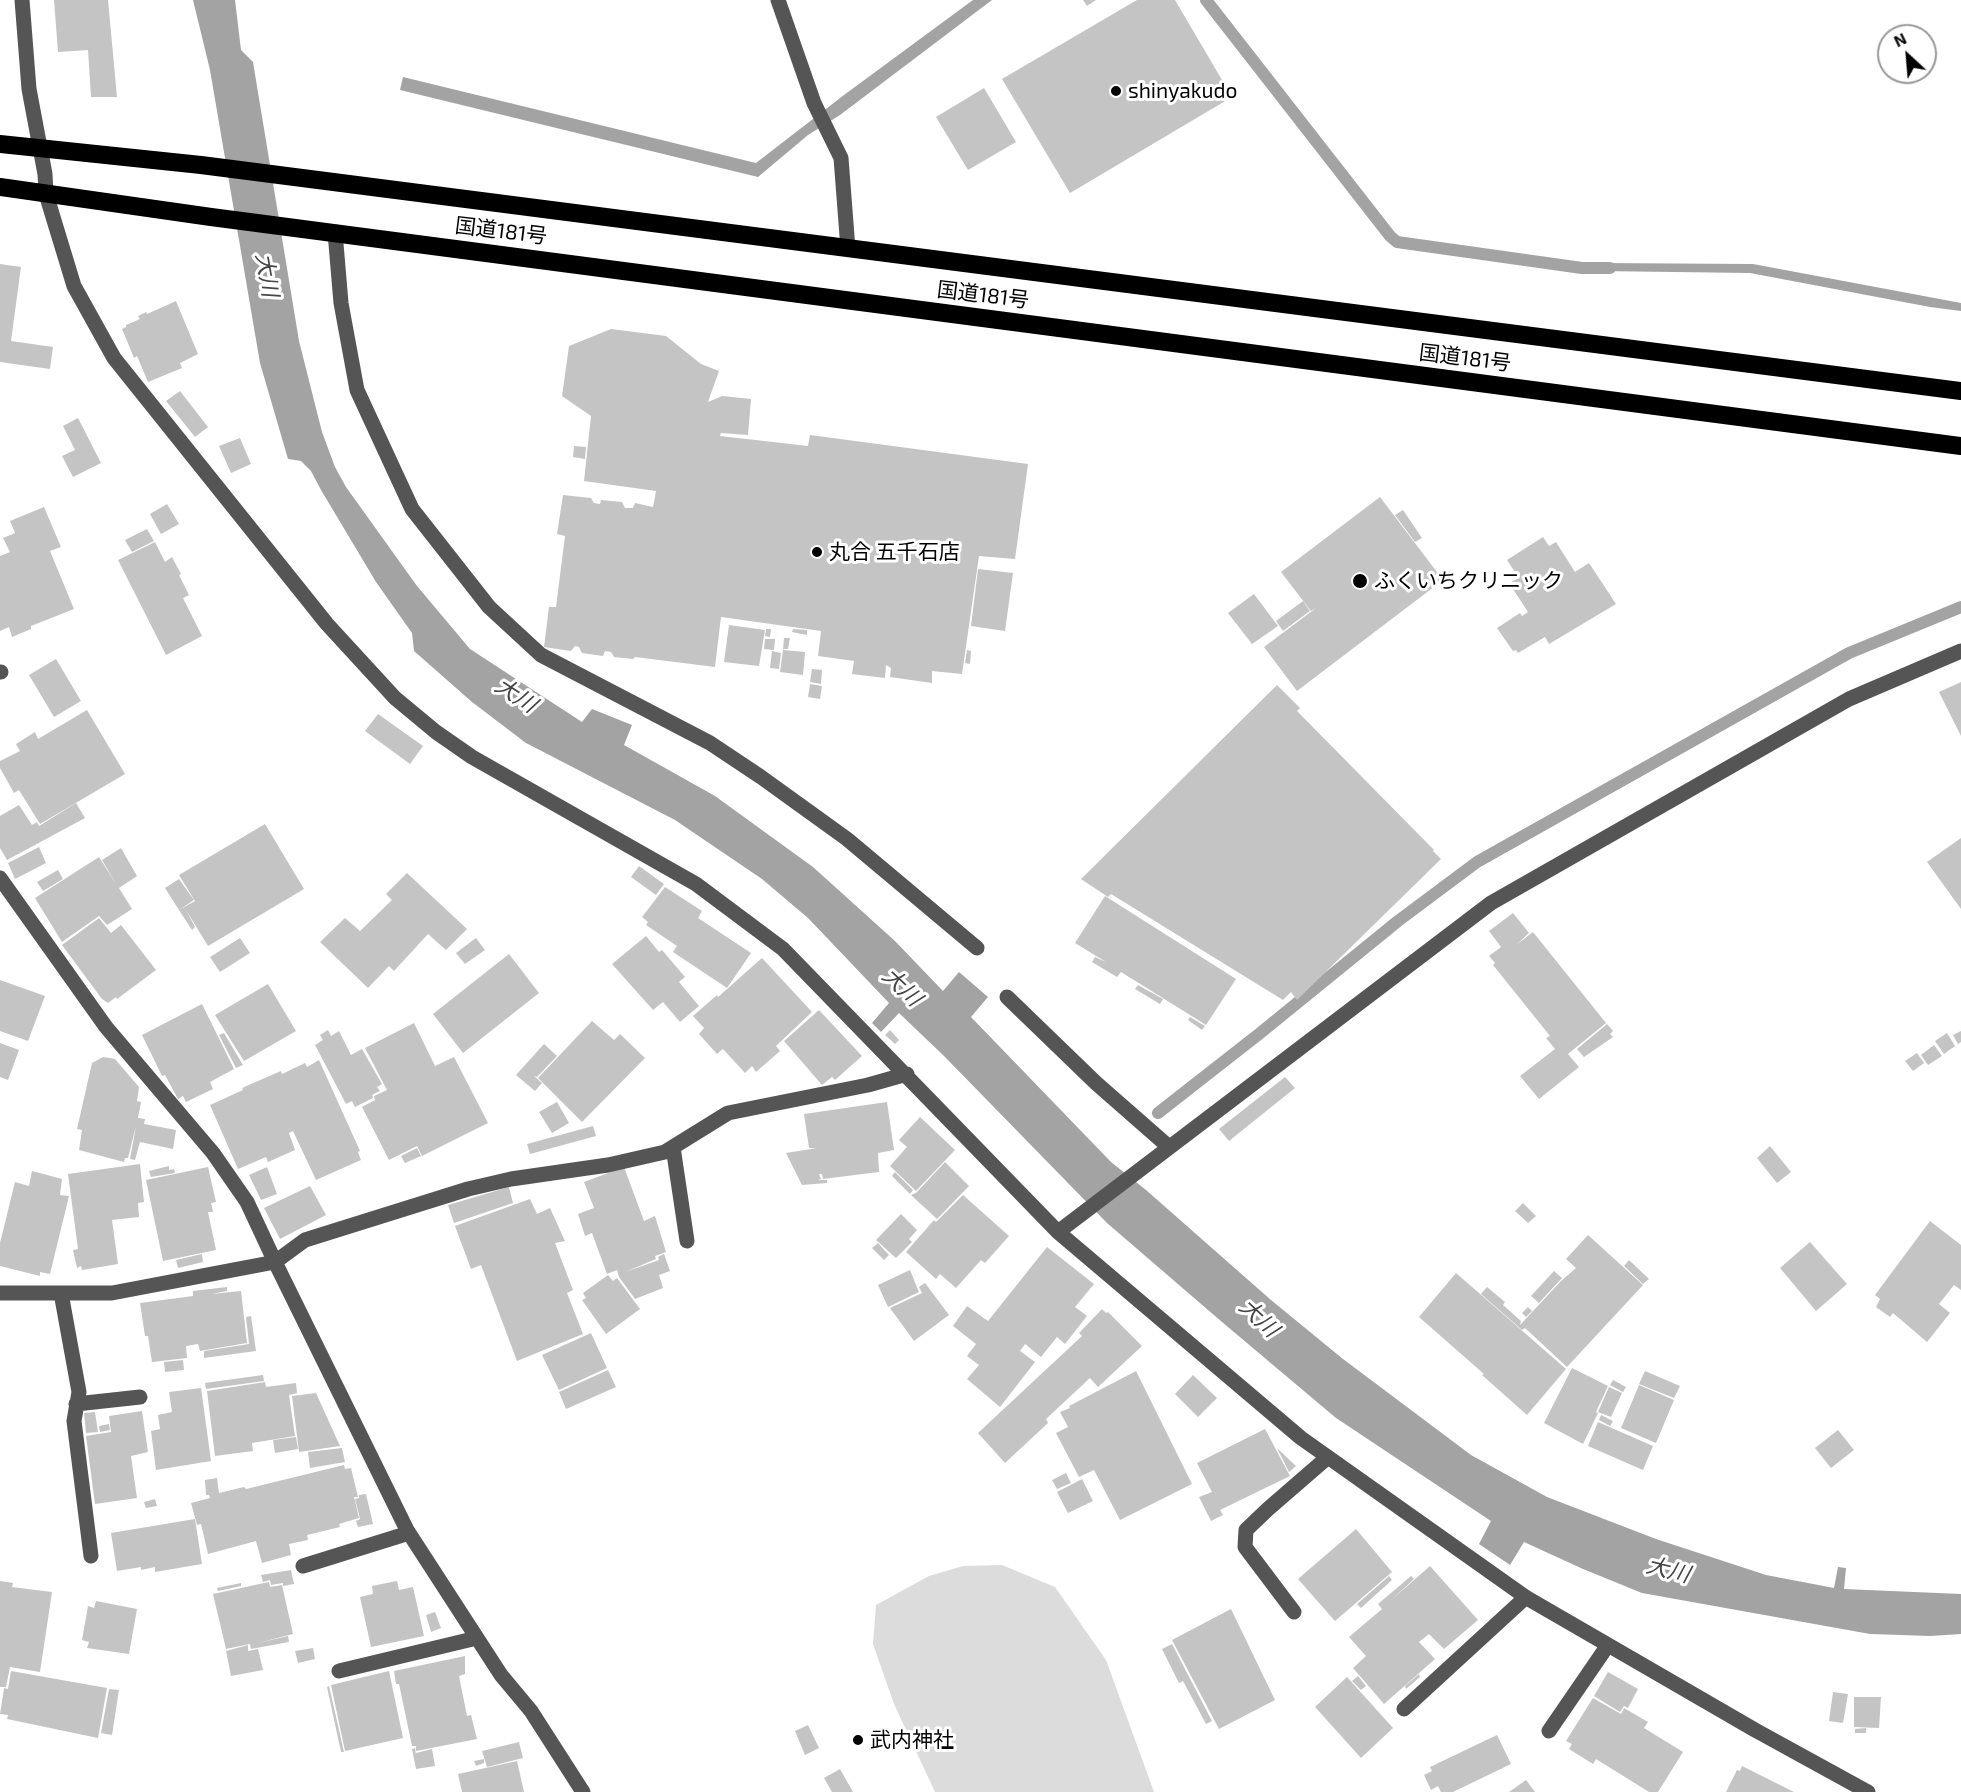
<!DOCTYPE html>
<html>
<head>
<meta charset="utf-8">
<style>
  body { margin:0 }
  #map { position:relative; width:1961px; height:1792px; overflow:hidden; background:#fff; font-family:"Exo 2",sans-serif }
  canvas { display:block }
  .north { position:absolute; left:1877px; top:24px; width:60px; height:60px; box-sizing:border-box; background:#fff; border:2px solid #999; border-radius:50%; rotate:334deg; font-size:16px; font-weight:700; line-height:24px; text-align:center; color:#000 }
  .north::after { content:''; display:block; margin:auto; width:21px; height:27px; background:#000; clip-path:polygon(50% 0,100% 100%,50% 72%,0 100%) }
</style>
</head>
<body>
<div id="map">
<canvas width="1961" height="1792"></canvas>
<div class="north">N</div>
</div>
<script>
const g = document.querySelector('canvas').getContext('2d');
g.lineJoin = 'round';
function paint(path, color) {
  g.fillStyle = color;
  g.fill(path, 'evenodd');
}
function shape(rows) {
  const path = new Path2D();
  for (const r of rows) {
    path.moveTo(r[0], r[1]);
    for (let i = 2; i < r.length; i += 2) path.lineTo(r[i], r[i + 1]);
  }
  return path;
}
function strokePath(path, color, width, dash) {
  g.strokeStyle = color;
  g.lineWidth = width;
  g.lineCap = dash ? 'butt' : 'round';
  g.setLineDash(dash || []);
  g.stroke(path);
}
function write(font, color, halo, rows, align = 'center') {
  g.font = font + ' "Exo 2","Noto Sans JP",sans-serif';
  g.lineWidth = 6;
  g.setLineDash([]);
  g.textBaseline = 'middle';
  g.strokeStyle = halo;
  g.fillStyle = color;
  for (const [text, x, y, turn = 0] of rows) {
    g.save();
    g.translate(x, y);
    g.rotate((+turn || 0) * Math.PI / 180);
    g.textAlign = isNaN(turn) ? turn : align;
    if (halo) g.strokeText(text, 0, 0);
    g.fillText(text, 0, 0);
    g.restore();
  }
}
const green = shape([
  [1002,1565,1055,1587,1106,1660,1154,1792,935,1792,894,1704,873,1644,876,1605,929,1576,963,1566]
]);
const water = shape([
  [193,0,235,0,241,50,253,62,299,341,322,432,335,467,346,487,417,586,470,649,582,722,592,709,632,725,624,745,715,796,813,867,895,941,943,991,959,972,988,997,971,1017,1111,1162,1146,1190,1271,1300,1343,1359,1471,1455,1547,1497,1656,1539,1766,1575,1834,1588,1838,1567,1846,1568,1844,1589,1961,1594,1961,1634,1930,1636,1870,1634,1642,1593,1583,1569,1524,1542,1510,1565,1479,1544,1491,1521,1336,1418,1222,1322,1107,1223,944,1056,899,1013,881,1032,872,1023,889,1003,808,918,762,879,675,820,526,743,472,702,414,651,412,633,376,582,321,490,311,471,301,461,288,459,260,363,210,70],
  [973,0,992,0,840,115,808,135,758,177,400,90,403,77,756,163,844,95],
  [1597,263,1753,264,1961,303,1961,311,1930,307,1750,273,1598,271,1594,268]
]);
const stream = shape([
  [1206,0,1390,236,1397,242,1582,268,1610,268],
  [1158,1113,1259,1034,1398,921,1477,862,1849,653,1961,607]
]);
const building = shape([
  [54,0,108,0,117,97,91,97,88,50,58,52],
  [1083,0,1096,0,1087,6],
  [1137,0,1175,0,1232,97,1070,193,1002,79],
  [984,88,1016,142,968,170,936,117],
  [0,264,21,267,11,341,53,347,50,369,0,362],
  [176,301,198,354,180,363,182,368,148,382,137,356,134,358,122,329,126,327,126,325,140,319,138,316,146,312,147,314],
  [611,329,666,336,701,364,719,371,708,402,722,396,751,399,748,435,721,433,720,436,808,446,810,435,1028,464,1015,559,979,556,962,674,932,671,932,683,890,677,891,668,886,665,885,678,852,674,854,661,818,656,821,631,721,617,715,667,635,657,633,659,614,657,611,652,605,651,603,656,582,653,579,647,575,646,571,651,544,647,549,607,556,607,565,536,557,534,563,495,591,498,594,503,600,504,601,500,622,502,625,508,633,508,635,503,653,507,656,491,584,481,591,416,562,396,569,346],
  [180,391,208,427,195,437,166,401],
  [78,418,101,463,73,477,62,456,75,450,63,426],
  [240,438,251,464,231,473,219,446],
  [574,446,586,447,585,459,573,457],
  [1380,497,1443,580,1297,691,1264,647,1316,608,1311,611,1281,572],
  [167,504,179,524,161,534,150,514],
  [44,507,61,547,50,551,74,609,31,626,31,629,12,637,9,627,0,631,0,556,10,552,3,538,15,533,10,521],
  [1403,510,1422,538,1415,542,1395,515],
  [147,529,154,541,132,552,125,540],
  [1543,537,1549,546,1556,542,1575,572,1589,563,1616,604,1549,644,1545,637,1518,653,1516,650,1513,651,1497,628,1520,613,1522,616,1528,612,1509,583,1519,578,1507,560],
  [155,542,165,562,172,557,181,574,179,575,189,595,183,598,202,636,166,655,118,560],
  [978,569,1013,573,1005,631,971,626],
  [1254,594,1278,626,1252,644,1228,613],
  [1303,601,1310,611,1283,631,1276,621],
  [729,625,765,630,759,666,724,662],
  [766,629,771,629,770,637,765,636],
  [793,629,807,630,807,635,792,632],
  [784,638,790,638,788,649,783,649],
  [765,639,775,639,774,650,764,649],
  [783,650,805,652,803,675,780,672],
  [967,650,971,651,970,664,965,663],
  [772,651,781,653,779,669,770,668],
  [56,659,81,701,54,717,29,675],
  [812,669,822,670,821,684,810,682],
  [1961,682,1961,736,1939,692],
  [810,684,822,686,820,699,808,697],
  [1277,685,1300,708,1297,711,1434,850,1433,851,1441,859,1297,1000,1291,992,1283,1000,1111,894,1108,897,1081,879],
  [87,710,125,774,40,824,19,790,14,793,0,768,0,761,20,751,16,744,35,732,38,739],
  [378,714,423,746,410,764,365,731],
  [76,803,85,818,7,860,0,848,0,816,19,805,32,825,37,822,39,826],
  [265,824,304,889,208,946,186,910,195,927,192,930,179,910,195,901,179,875],
  [1961,838,1961,909,1927,862],
  [39,847,46,863,15,879,8,863],
  [121,848,137,876,119,888,132,909,107,925,99,916,62,942,35,898,99,857,116,884,102,860],
  [639,866,664,884,656,895,631,877],
  [58,870,63,879,43,891,37,882],
  [407,873,467,929,446,950,428,934,394,971,389,966,368,988,320,942,345,918,360,931,392,900,386,894],
  [179,879,194,900,179,910,165,888],
  [665,887,702,911,698,918,751,953,727,988,673,952,677,946,646,925,648,922,642,917],
  [1105,896,1236,979,1206,1025,1121,972,1117,977,1092,962,1095,957,1106,962,1075,943],
  [1513,913,1529,933,1516,945,1533,932,1606,1023,1568,1054,1579,1067,1539,1099,1520,1076,1555,1049,1546,1038,1550,1036,1493,965,1495,963,1489,956,1501,947,1489,931],
  [99,918,111,933,121,925,156,970,117,999,116,997,108,1003,102,999,62,945],
  [646,936,659,952,662,950,685,977,679,982,699,1006,680,1022,663,1002,653,1010,612,964],
  [240,938,250,953,220,972,210,957],
  [476,938,485,950,465,964,456,953],
  [509,954,539,993,463,1053,433,1014],
  [762,958,812,1012,776,1046,780,1051,756,1072,752,1066,745,1073,723,1049,717,1054,699,1034,704,1028,693,1016,717,995,718,997],
  [0,980,45,996,28,1041,0,1031],
  [268,984,296,1031,244,1061,215,1015],
  [1138,985,1163,999,1160,1004,1135,989],
  [202,1004,234,1069,210,1082,213,1089,186,1102,183,1096,178,1099,165,1075,162,1076,142,1035],
  [819,1010,862,1056,835,1080,832,1077,822,1085,784,1041],
  [1190,1017,1205,1026,1202,1030,1188,1020],
  [592,1021,614,1040,620,1034,645,1058,582,1122,538,1078],
  [414,1023,435,1066,454,1057,488,1123,422,1156,417,1146,389,1160,362,1107,375,1100,374,1096,387,1090,365,1048],
  [1607,1024,1613,1031,1610,1034,1613,1037,1584,1057,1577,1049],
  [328,1030,331,1036,339,1031,351,1055,362,1049,382,1084,377,1087,380,1091,372,1095,373,1098,355,1107,352,1101,346,1104,315,1045,323,1040,320,1035],
  [890,1030,899,1040,895,1044,885,1035],
  [1961,1031,1961,1042,1958,1044,1953,1035],
  [224,1033,243,1065,236,1068,219,1035],
  [1947,1033,1955,1046,1944,1054,1935,1041],
  [0,1043,19,1050,8,1080,0,1077],
  [544,1044,557,1056,537,1077,534,1076,542,1083,535,1091,516,1075],
  [1934,1045,1942,1056,1928,1065,1921,1055],
  [1917,1053,1924,1063,1913,1071,1905,1061],
  [103,1057,115,1059,139,1087,137,1101,141,1102,138,1118,145,1119,144,1124,176,1130,173,1149,140,1142,135,1160,130,1159,136,1126,128,1158,125,1158,124,1162,79,1150,82,1130,77,1129,92,1063],
  [319,1060,360,1151,358,1152,361,1160,316,1180,293,1131,289,1133,295,1150,268,1162,266,1157,238,1169,210,1105,243,1090,242,1088,281,1071,282,1074,305,1063,307,1067],
  [1285,1077,1295,1088,1229,1141,1219,1129],
  [557,1102,569,1123,552,1133,539,1112],
  [887,1102,894,1150,878,1153,879,1172,823,1179,822,1174,819,1174,821,1179,818,1180,827,1180,827,1183,802,1185,786,1153,817,1148,809,1148,804,1114],
  [920,1117,955,1150,916,1191,890,1166,907,1147,899,1140],
  [593,1126,596,1136,530,1154,527,1144],
  [1770,1146,1791,1172,1777,1183,1757,1158],
  [417,1148,421,1156,405,1163,401,1156],
  [945,1162,969,1186,937,1219,911,1195,916,1193],
  [140,1164,144,1202,138,1203,139,1217,112,1220,118,1264,82,1270,81,1266,77,1268,73,1250,78,1249,68,1174],
  [169,1166,169,1170,174,1169,175,1173,151,1177,149,1171],
  [208,1167,216,1202,211,1203,213,1212,208,1212,216,1250,163,1261,146,1180],
  [267,1167,277,1194,261,1200,249,1175],
  [624,1167,644,1221,655,1216,666,1252,655,1256,656,1259,625,1272,659,1260,658,1257,664,1254,670,1271,659,1275,663,1288,635,1299,619,1277,617,1270,607,1274,592,1233,585,1236,578,1214,594,1208,584,1182],
  [32,1171,62,1179,60,1195,69,1196,50,1274,40,1272,40,1276,0,1266,0,1243,15,1182,29,1186],
  [895,1172,913,1190,910,1194,892,1176],
  [310,1186,326,1215,280,1239,264,1208],
  [509,1187,513,1203,454,1223,448,1205],
  [963,1195,1009,1236,985,1263,981,1260,956,1288,940,1274,936,1279,906,1252,934,1220,936,1222],
  [530,1199,537,1214,550,1208,565,1241,555,1243,573,1290,567,1293,583,1334,517,1361,481,1265,471,1269,455,1226],
  [1523,1203,1536,1216,1528,1223,1515,1211],
  [901,1214,917,1230,909,1239,912,1242,896,1258,876,1240],
  [1930,1221,1961,1245,1961,1290,1954,1285,1939,1304,1950,1313,1927,1342,1893,1313,1890,1317,1876,1307,1880,1299,1875,1295],
  [1588,1235,1643,1285,1567,1367,1525,1328,1522,1330,1481,1294,1487,1287,1505,1302,1503,1305,1521,1321,1520,1325,1561,1281,1576,1268,1566,1259],
  [1810,1242,1847,1284,1816,1311,1780,1268],
  [878,1243,889,1255,884,1260,872,1248],
  [1047,1247,1094,1284,1075,1307,1087,1316,1065,1344,1057,1337,1041,1357,1025,1344,1020,1351,1035,1362,1000,1407,967,1379,979,1365,967,1356,976,1344,953,1326,967,1306,988,1321],
  [202,1254,203,1262,178,1268,176,1260],
  [1629,1260,1649,1279,1643,1284,1624,1266],
  [910,1270,919,1292,888,1307,878,1285],
  [1554,1271,1562,1278,1539,1303,1531,1296],
  [1456,1273,1566,1369,1527,1415,1482,1375,1484,1374,1419,1317],
  [608,1275,613,1281,617,1278,640,1309,606,1334,582,1300,586,1298,583,1293],
  [925,1283,949,1315,914,1341,890,1308,922,1293,919,1287],
  [227,1287,227,1291,211,1294,241,1291,247,1343,200,1351,198,1344,186,1346,187,1358,152,1362,148,1336,145,1336,140,1303,193,1296,193,1291],
  [1528,1307,1532,1311,1526,1317,1522,1313],
  [1102,1309,1106,1313,1108,1312,1142,1346,1098,1387,1090,1378,1046,1419,1048,1423,1005,1463,978,1433,1082,1336,1079,1333],
  [251,1316,256,1351,204,1358,204,1351,249,1344,246,1317],
  [591,1333,607,1368,559,1390,542,1355],
  [183,1360,184,1370,165,1372,164,1362],
  [1572,1368,1608,1386,1596,1412,1598,1413,1583,1444,1544,1423],
  [608,1370,616,1387,566,1409,559,1392],
  [1136,1371,1192,1484,1120,1520,1094,1470,1079,1477,1056,1433,1068,1427,1060,1412,1070,1408,1069,1406],
  [1645,1371,1680,1386,1674,1398,1639,1384],
  [263,1375,264,1381,206,1389,205,1383],
  [1193,1375,1217,1398,1198,1417,1175,1394],
  [1613,1380,1626,1387,1623,1392,1610,1385],
  [265,1382,266,1387,296,1383,297,1393,289,1395,295,1436,252,1443,253,1451,215,1456,207,1391],
  [1639,1385,1674,1400,1656,1443,1621,1428],
  [1609,1387,1622,1393,1611,1417,1598,1412],
  [201,1388,211,1461,156,1470,151,1431,160,1429,158,1415,172,1412,169,1392],
  [316,1393,340,1446,299,1452,292,1396],
  [142,1411,148,1452,131,1456,137,1498,95,1504,86,1436,111,1432,109,1416],
  [95,1412,98,1432,86,1433,84,1413],
  [1601,1415,1613,1421,1610,1426,1599,1420],
  [1598,1422,1653,1446,1643,1470,1588,1446],
  [109,1424,110,1430,100,1432,99,1426],
  [1265,1429,1290,1476,1220,1510,1223,1515,1211,1521,1199,1497,1212,1492,1197,1463],
  [1838,1430,1854,1450,1831,1468,1815,1448],
  [296,1437,298,1449,275,1453,273,1440],
  [342,1448,345,1462,310,1468,308,1452],
  [1277,1448,1296,1466,1289,1472],
  [344,1465,345,1469,351,1468,358,1497,354,1497,359,1518,339,1524,340,1527,307,1535,308,1540,289,1544,291,1555,262,1563,256,1541,208,1554,201,1524,197,1525,191,1503,210,1498,209,1495,206,1495,205,1480,217,1478,219,1493,244,1487,246,1489],
  [1066,1473,1071,1483,1057,1489,1052,1480],
  [1082,1479,1093,1501,1068,1513,1057,1492],
  [366,1494,373,1524,358,1527,356,1521,360,1519,361,1523,355,1499,359,1498,359,1495],
  [155,1499,157,1506,146,1508,144,1502],
  [195,1519,202,1564,155,1572,155,1567,141,1570,141,1567,117,1571,111,1533],
  [1356,1529,1392,1572,1335,1621,1298,1579],
  [1430,1566,1478,1620,1444,1649,1429,1634,1419,1642,1435,1659,1384,1704,1353,1668,1366,1656,1349,1637,1382,1609,1378,1604,1411,1576,1414,1579,1389,1602],
  [291,1570,294,1584,283,1586,283,1583,271,1585,270,1580,263,1582,261,1575],
  [1389,1576,1392,1580,1361,1608,1357,1604],
  [0,1581,13,1583,12,1587,52,1592,40,1672,10,1667,6,1687,0,1687],
  [397,1581,399,1590,413,1587,424,1636,371,1647,360,1597,373,1594,372,1586],
  [269,1582,270,1587,282,1585,293,1634,258,1643,288,1636,289,1642,251,1649,250,1644,226,1649,213,1594],
  [241,1583,241,1586,218,1591,217,1588],
  [96,1601,137,1609,129,1654,87,1648,89,1642,82,1640,88,1606,94,1608],
  [1231,1609,1275,1700,1219,1729,1172,1640],
  [435,1612,441,1628,431,1632,426,1615],
  [1172,1644,1212,1721,1206,1724,1183,1681,1179,1683,1162,1649],
  [248,1645,248,1651,258,1649,263,1670,231,1676,226,1651],
  [313,1648,315,1659,298,1663,295,1651],
  [465,1656,465,1674,459,1676,467,1716,471,1715,477,1739,416,1751,416,1746,412,1746,399,1684,396,1684,394,1671],
  [11,1671,107,1688,98,1738,7,1719,8,1715,0,1714,4,1688,8,1689],
  [389,1671,403,1738,345,1751,331,1685],
  [1608,1672,1638,1689,1628,1708,1624,1706,1620,1712,1594,1696],
  [1419,1674,1420,1677,1406,1689,1405,1686],
  [1358,1676,1366,1686,1361,1690,1352,1681],
  [1347,1677,1393,1728,1361,1758,1315,1707],
  [329,1686,344,1752,341,1752,327,1687],
  [109,1689,119,1690,112,1735,101,1733],
  [1833,1692,1848,1694,1843,1723,1829,1721],
  [1854,1697,1881,1697,1879,1728,1854,1727],
  [1593,1698,1621,1714,1624,1708,1648,1722,1644,1728,1683,1752,1658,1792,1649,1792,1596,1759,1593,1764,1569,1749,1572,1744,1566,1741],
  [808,1725,819,1748,805,1755,795,1731],
  [1866,1728,1866,1733,1855,1733,1855,1729],
  [1497,1735,1511,1764,1453,1792,1441,1792,1438,1786,1431,1790,1424,1775,1432,1771,1430,1767],
  [519,1742,523,1758,487,1767,482,1751],
  [415,1748,416,1755,416,1753,432,1749,435,1766,416,1769,412,1749],
  [484,1759,484,1763,476,1766,474,1761],
  [517,1761,524,1792,462,1792,458,1774],
  [1742,1766,1794,1792,1726,1792,1737,1770,1740,1771],
  [840,1769,853,1792,832,1792,824,1778],
  [1526,1780,1535,1792,1509,1792]
]);
const minor = shape([
  [22,0,29,89,45,174,46,194,74,286,114,358,327,624,395,698,436,732,472,757,696,884,783,949,1058,1232,1301,1438,1527,1598,1755,1730,1868,1792],
  [778,0,814,103,841,158,848,249],
  [335,232,341,303,357,390,412,509,489,607,541,655,710,743,761,777,847,839,977,948],
  [0,672,1,672],
  [0,878,106,1027,213,1153,247,1202,275,1262,112,1293,0,1293],
  [1007,997,1096,1083,1169,1147],
  [673,1147,687,1241],
  [1058,1232,1491,903,1849,699,1961,651],
  [61,1293,79,1392,74,1421,91,1556],
  [76,1404,140,1397],
  [303,1566,409,1533],
  [1294,1612,1245,1547,1246,1530,1268,1509,1328,1457],
  [339,1671,477,1638],
  [1404,1709,1526,1597],
  [1549,1731,1608,1645],
  [583,1792,531,1711,501,1675,407,1530,275,1262,305,1240,468,1189,511,1179,608,1165,665,1152,728,1113,868,1085,907,1074]
]);
const highway = shape([
  [0,144,201,165,1961,391],
  [0,187,211,217,1961,446]
]);
const markers = [
  [1116,91,6,"#000"],
  [817,552,6,"#000"],
  [1360,581,8,"#000"],
  [858,1740,6,"#000"]
];
const poiNames = [
  ["shinyakudo",1128,91],
  ["丸合 五千石店",829,552],
  ["ふくいちクリニック",1374,581],
  ["武内神社",870,1740]
];
const streetNames = [
  ["国道181号",501,231,7],
  ["国道181号",983,295,7],
  ["国道181号",1465,358,7]
];
const waterNames = [
  ["大川",267,275,80],
  ["大川",516,695,33],
  ["大川",902,987,43],
  ["大川",1259,1318,43],
  ["大川",1668,1570,14]
];
paint(green, '#dcdcdc');
paint(water, '#a3a3a3');
strokePath(stream, '#a3a3a3', 12);
paint(building, '#c4c4c4');
strokePath(minor, '#555', 15);
strokePath(highway, '#000', 18);
for (const [x, y, r, color] of markers) {
  const dot = new Path2D();
  dot.arc(x, y, r, 0, 2 * Math.PI);
  g.fillStyle = color;
  g.fill(dot);
  strokePath(dot, '#fff', 2);
}
write('21px', '#000', '#fff', poiNames, 'left');
write('21px', '#000', '#fff', streetNames);
write('italic 22px', '#444', '#fff', waterNames);
</script>
</body>
</html>
